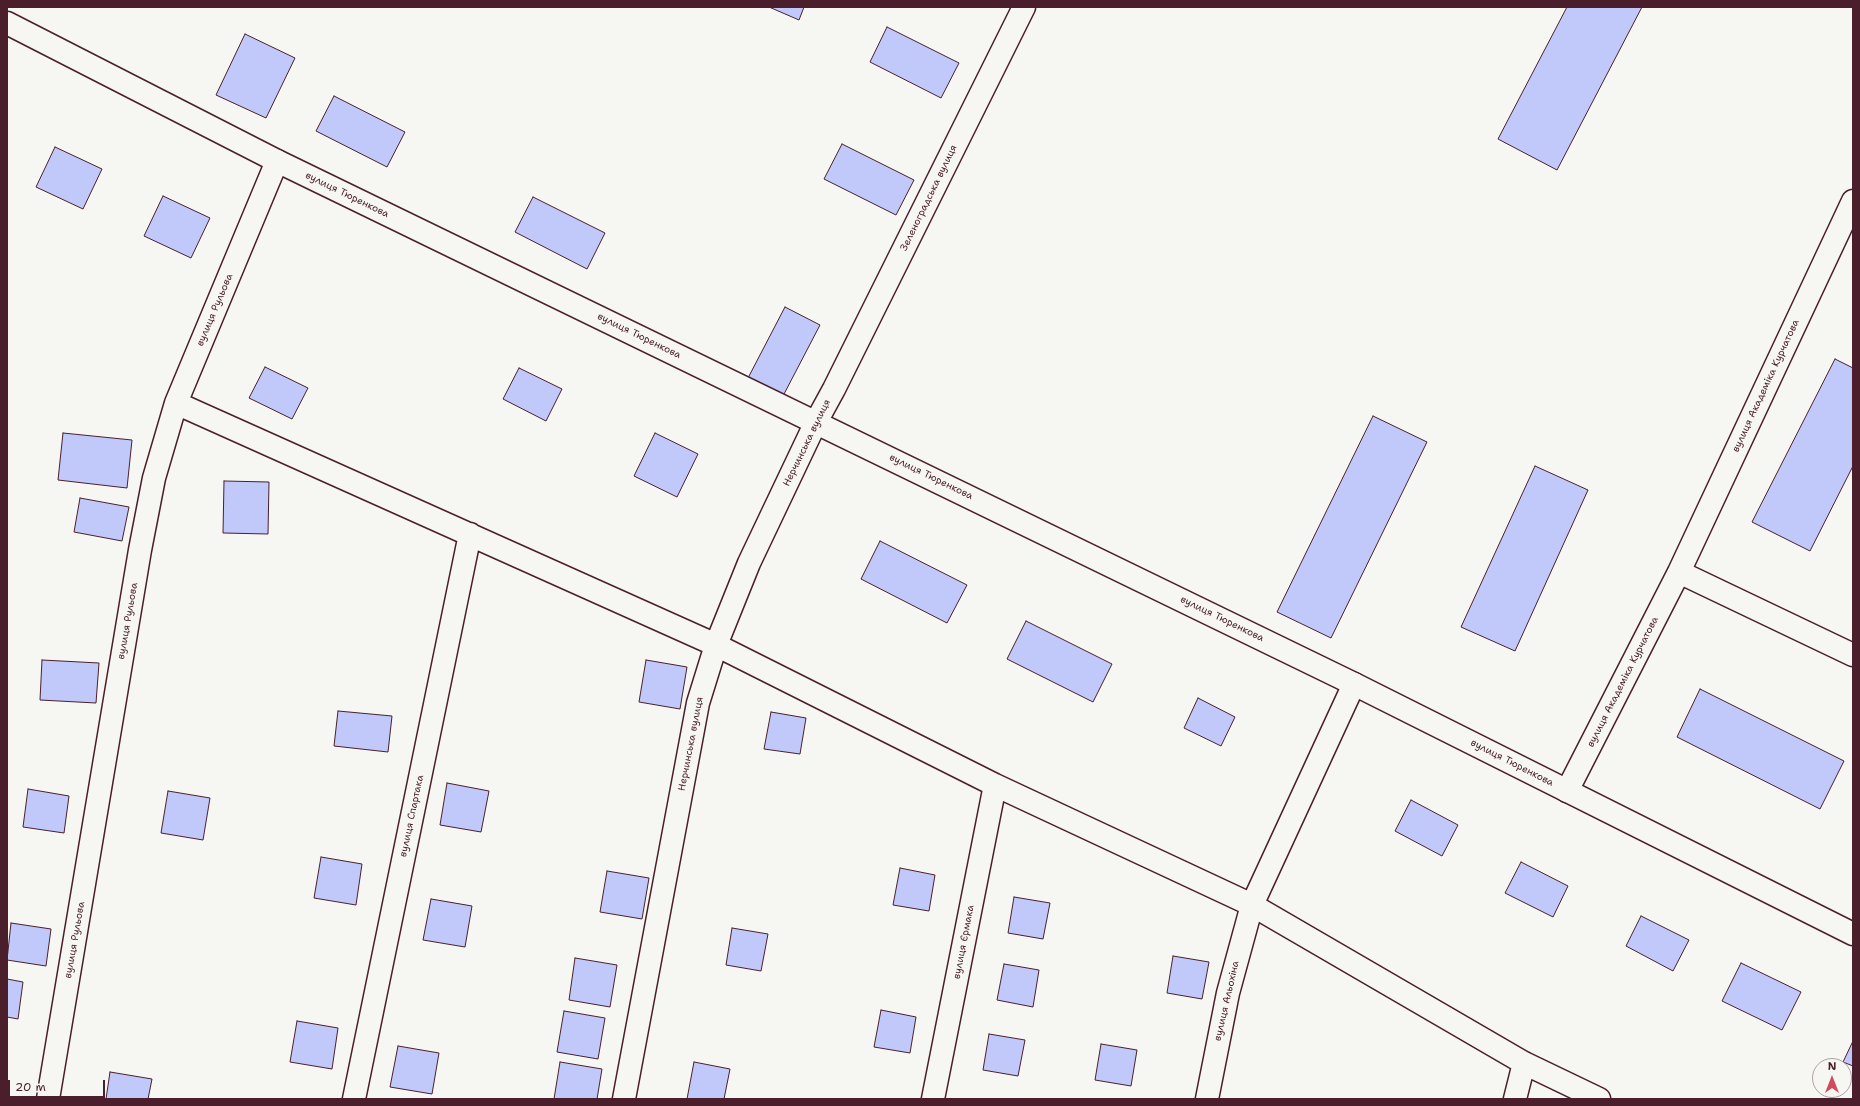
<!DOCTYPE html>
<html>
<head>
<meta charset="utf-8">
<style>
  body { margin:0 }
  #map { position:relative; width:1860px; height:1106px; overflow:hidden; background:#f6f6f2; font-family:"Shantell Sans",sans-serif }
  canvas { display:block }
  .frame { position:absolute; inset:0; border:8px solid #4a1f2b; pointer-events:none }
  .north { position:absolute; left:1812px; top:1058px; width:40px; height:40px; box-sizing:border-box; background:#f6f6f2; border:1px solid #b1a0a2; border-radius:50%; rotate:0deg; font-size:11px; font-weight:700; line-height:16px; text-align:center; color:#4a1f2b }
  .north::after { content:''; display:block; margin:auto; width:14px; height:18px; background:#d1495b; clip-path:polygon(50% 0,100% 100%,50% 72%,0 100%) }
  .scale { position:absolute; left:8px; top:1080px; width:97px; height:18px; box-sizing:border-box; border:2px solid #4a1f2b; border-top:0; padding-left:5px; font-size:12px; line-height:14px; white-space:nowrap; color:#4a1f2b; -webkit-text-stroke:3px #f6f6f2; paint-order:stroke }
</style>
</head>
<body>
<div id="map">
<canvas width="1860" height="1106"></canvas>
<div class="frame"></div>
<div class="north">N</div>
<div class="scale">20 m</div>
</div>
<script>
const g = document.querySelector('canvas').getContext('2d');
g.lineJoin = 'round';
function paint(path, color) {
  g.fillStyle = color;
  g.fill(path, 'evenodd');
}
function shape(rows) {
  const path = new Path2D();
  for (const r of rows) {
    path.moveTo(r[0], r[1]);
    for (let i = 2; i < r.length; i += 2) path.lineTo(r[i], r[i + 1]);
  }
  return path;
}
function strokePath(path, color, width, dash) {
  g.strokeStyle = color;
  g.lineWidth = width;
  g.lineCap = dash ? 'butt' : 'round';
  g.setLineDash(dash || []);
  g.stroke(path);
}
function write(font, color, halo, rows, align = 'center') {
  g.font = font + ' "Shantell Sans",sans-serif';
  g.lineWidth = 3;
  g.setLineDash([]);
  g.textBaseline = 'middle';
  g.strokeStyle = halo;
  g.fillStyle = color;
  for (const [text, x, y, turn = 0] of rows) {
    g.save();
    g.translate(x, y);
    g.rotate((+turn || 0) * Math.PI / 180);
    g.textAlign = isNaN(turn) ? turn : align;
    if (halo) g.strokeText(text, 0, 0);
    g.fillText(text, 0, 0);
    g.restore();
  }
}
const building = shape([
  [769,7,804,7,799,20,769,7],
  [1567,7,1642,7,1557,170,1498,139,1567,7],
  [887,27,959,63,941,98,870,62,887,27],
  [245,34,295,58,266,118,216,95,245,34],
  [334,96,405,132,387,167,316,131,334,96],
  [842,144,914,180,896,215,824,179,842,144],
  [55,147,102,169,83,209,36,187,55,147],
  [163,196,210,218,191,258,144,236,163,196],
  [533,197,605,233,587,269,515,232,533,197],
  [785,307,820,325,783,396,748,378,785,307],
  [1835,359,1853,368,1853,466,1810,551,1752,522,1835,359],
  [265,367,308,388,292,419,249,398,265,367],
  [519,368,562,389,546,421,503,399,519,368],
  [1373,416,1427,442,1331,638,1277,612,1373,416],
  [63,433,132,440,127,488,58,480,63,433],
  [655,433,698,454,677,497,634,476,655,433],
  [1535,466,1588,490,1515,651,1461,627,1535,466],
  [224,481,269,482,268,534,223,533,224,481],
  [80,498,129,507,122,541,74,532,80,498],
  [880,541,967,585,947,623,861,579,880,541],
  [1026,621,1112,664,1093,702,1007,659,1026,621],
  [42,660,99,663,96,703,40,700,42,660],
  [646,660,687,667,680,709,639,702,646,660],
  [1700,689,1844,761,1820,809,1677,737,1700,689],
  [1198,698,1235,717,1221,746,1184,728,1198,698],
  [338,711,392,716,388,752,334,746,338,711],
  [771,712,806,718,800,754,764,749,771,712],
  [447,783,489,791,481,832,440,825,447,783],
  [28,789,69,796,64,833,23,827,28,789],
  [168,791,210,798,203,840,161,833,168,791],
  [1411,800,1458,825,1442,856,1395,831,1411,800],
  [321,857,362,864,356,905,314,898,321,857],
  [1521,862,1568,886,1553,917,1505,893,1521,862],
  [900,868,935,875,929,911,893,905,900,868],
  [607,871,649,878,642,919,600,912,607,871],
  [1014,897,1050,903,1043,939,1008,933,1014,897],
  [431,899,472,906,465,947,423,940,431,899],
  [1641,916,1689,940,1673,971,1626,946,1641,916],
  [11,923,51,929,46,966,7,960,11,923],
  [732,928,768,934,761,971,726,965,732,928],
  [1173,956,1209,962,1202,999,1167,993,1173,956],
  [575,958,617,965,610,1007,569,1000,575,958],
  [1741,963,1801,992,1782,1030,1722,1001,1741,963],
  [1004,964,1039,970,1033,1007,997,1000,1004,964],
  [7,979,23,982,18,1019,7,1017,7,979],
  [881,1010,916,1017,910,1053,874,1047,881,1010],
  [564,1011,605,1018,598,1059,557,1052,564,1011],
  [297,1021,338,1028,332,1069,290,1062,297,1021],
  [989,1034,1025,1040,1018,1076,983,1070,989,1034],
  [1853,1041,1853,1066,1843,1062,1853,1041],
  [1101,1044,1137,1050,1131,1086,1095,1080,1101,1044],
  [398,1046,439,1053,432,1094,390,1087,398,1046],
  [560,1062,602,1069,597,1099,554,1099,560,1062],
  [694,1062,730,1069,724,1099,687,1099,694,1062],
  [110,1072,152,1079,148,1099,106,1099,110,1072]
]);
const minor = shape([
  [176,403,716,645,995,785,1252,905,1524,1063,1599,1099],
  [1679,572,1853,655],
  [1567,791,1679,572,1853,201],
  [48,1099,140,550,154,478,176,403,277,161],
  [354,1099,470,534],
  [624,1099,698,703,716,645,749,563,816,422,834,389,1024,7],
  [933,1099,995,785],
  [1207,1099,1228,993,1252,905,1354,684],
  [1515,1099,1524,1063]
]);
const tertiary = shape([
  [7,23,277,161,1354,684,1853,934]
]);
const streetNames = [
  ["вулиця Тюренкова",347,195,26],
  ["Зеленоградська вулиця",929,198,-64],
  ["вулиця Рульова",215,310,-67],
  ["вулиця Тюренкова",639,336,26],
  ["вулиця Академіка Курчатова",1766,386,-65],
  ["Нерчинська вулиця",807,443,-64],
  ["вулиця Тюренкова",931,477,26],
  ["вулиця Тюренкова",1222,619,26],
  ["вулиця Рульова",128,621,-80],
  ["вулиця Академіка Курчатова",1623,682,-63],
  ["Нерчинська вулиця",691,744,-79],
  ["вулиця Тюренкова",1512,763,27],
  ["вулиця Спартака",412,816,-78],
  ["вулиця Рульова",75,940,-80],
  ["вулиця Єрмака",964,942,-79],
  ["вулиця Альохіна",1227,1001,-77]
];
paint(building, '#c1c8fa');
strokePath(building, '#4a1f2b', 1);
strokePath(minor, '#4a1f2b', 25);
strokePath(tertiary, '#4a1f2b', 25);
strokePath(minor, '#f6f6f2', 22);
strokePath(tertiary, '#f6f6f2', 22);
write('10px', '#4a1f2b', '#f6f6f2', streetNames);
</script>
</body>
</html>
